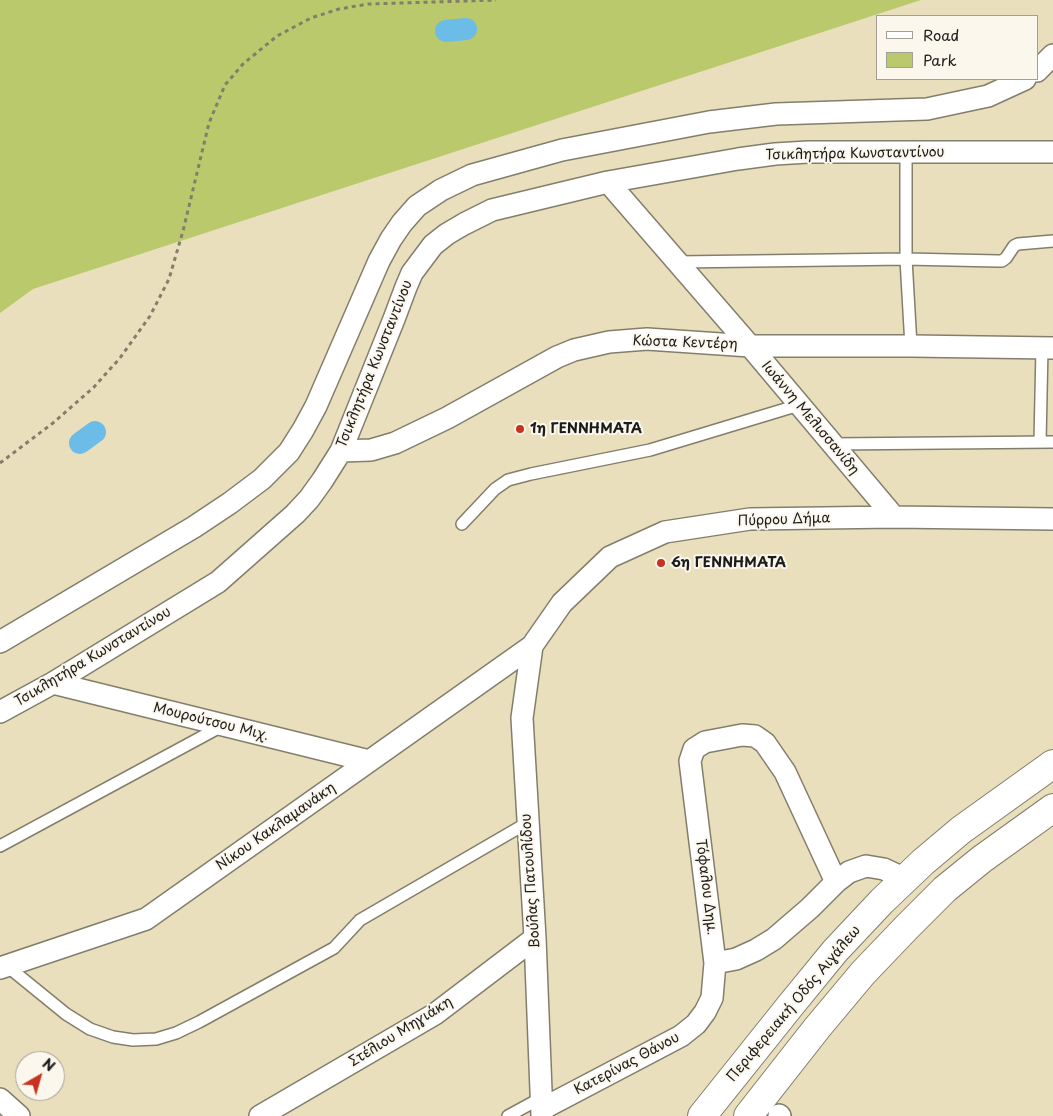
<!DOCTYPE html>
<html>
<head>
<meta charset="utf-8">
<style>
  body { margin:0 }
  #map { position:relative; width:1053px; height:1116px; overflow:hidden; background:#eadfbc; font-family:"Playpen Sans",sans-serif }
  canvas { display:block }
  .legend { position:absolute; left:876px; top:15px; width:162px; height:65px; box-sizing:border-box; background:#fbf7ec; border:1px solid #a29f99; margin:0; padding:6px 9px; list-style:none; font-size:15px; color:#1c1c1c }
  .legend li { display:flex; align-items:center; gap:10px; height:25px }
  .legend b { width:25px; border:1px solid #a29f99 }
  .north { position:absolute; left:15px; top:1051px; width:50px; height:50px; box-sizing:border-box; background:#fbf7ec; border:1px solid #a29f99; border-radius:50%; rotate:38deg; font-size:14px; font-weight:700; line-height:20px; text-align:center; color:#1c1c1c }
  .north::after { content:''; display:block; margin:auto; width:18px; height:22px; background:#c8321e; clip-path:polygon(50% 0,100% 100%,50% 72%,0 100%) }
</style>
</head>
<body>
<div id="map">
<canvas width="1053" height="1116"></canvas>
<ul class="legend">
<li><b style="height:6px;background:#fff"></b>Road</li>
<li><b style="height:14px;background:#b9c96c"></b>Park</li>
</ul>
<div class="north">N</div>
</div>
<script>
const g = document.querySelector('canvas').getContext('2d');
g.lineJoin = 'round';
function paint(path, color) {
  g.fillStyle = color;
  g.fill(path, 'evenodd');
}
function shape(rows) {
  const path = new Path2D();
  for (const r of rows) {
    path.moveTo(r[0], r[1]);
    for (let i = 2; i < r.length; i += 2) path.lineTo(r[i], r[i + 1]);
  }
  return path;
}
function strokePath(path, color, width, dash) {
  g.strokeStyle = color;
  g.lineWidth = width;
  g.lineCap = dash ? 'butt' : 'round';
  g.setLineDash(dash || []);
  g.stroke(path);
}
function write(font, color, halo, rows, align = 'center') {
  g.font = font + ' "Playpen Sans",sans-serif';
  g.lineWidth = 4;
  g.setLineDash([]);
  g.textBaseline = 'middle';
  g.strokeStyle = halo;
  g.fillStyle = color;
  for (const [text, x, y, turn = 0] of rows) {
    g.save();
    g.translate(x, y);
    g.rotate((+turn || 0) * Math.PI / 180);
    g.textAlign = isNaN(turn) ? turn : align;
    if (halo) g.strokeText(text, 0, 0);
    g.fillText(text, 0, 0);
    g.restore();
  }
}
const green = shape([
  [0,0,921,0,33,289,0,313]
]);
const canal = shape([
  [446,31,466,29],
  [80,443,95,432]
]);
const path = shape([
  [0,463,53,423,94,387,120,358,150,316,169,279,183,231,209,123,225,85,243,64,277,36,311,18,339,9,368,4,496,0]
]);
const service = shape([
  [906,152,906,259,911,346],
  [678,262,906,259,998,261,1002,261,1006,258,1014,246,1018,244,1053,241],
  [1040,442,1042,348],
  [832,444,1053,442],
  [462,524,495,489,508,480,531,474,650,450,799,405],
  [0,846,222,726],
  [7,966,66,1014,90,1029,113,1037,133,1040,156,1039,176,1033,199,1022,334,948,360,920,527,823],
  [508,1116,541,1098]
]);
const minor = shape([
  [1037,71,1053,55],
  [608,182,750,346,894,517],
  [341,451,371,450,395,443,447,418,557,357,574,350,609,342,647,339,750,346,911,346,1053,348],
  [0,642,194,527,230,503,262,479,289,452,303,430,316,406,379,261,391,239,402,223,417,206,441,190,472,175,562,150,709,122,776,114,927,109,988,96,1025,79],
  [532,646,522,718,535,938,542,1116],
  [53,683,369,761],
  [0,712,53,683,218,582,295,514,309,499,322,481,341,451,394,319,406,287,412,273,433,245,447,234,464,224,492,210,608,182,738,159,775,154,808,152,1053,152],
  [715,963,736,959,756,950,774,939,810,908,836,882,849,872,866,866,884,869,905,879],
  [0,968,146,919,532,646,562,603,610,557,665,532,750,519,894,517,1053,519],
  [0,1099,19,1116],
  [542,1109,681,1036,696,1024,705,1012,712,998,715,963,690,761,694,749,705,742,742,735,755,736,765,743,785,772,836,882],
  [779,1115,780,1116],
  [260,1116,435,1014,535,938]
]);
const secondary = shape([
  [702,1116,790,1006,835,951,882,901,923,862,961,830,1053,764],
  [748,1116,817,1028,863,973,907,927,945,889,982,859,1053,808]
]);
const markers = [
  [520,429,5,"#c8321e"],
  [661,563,5,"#c8321e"]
];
const streetNames = [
  ["Τσικλητήρα Κωνσταντίνου",855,154,-1],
  ["Κώστα Κεντέρη",685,343,2],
  ["Τσικλητήρα Κωνσταντίνου",375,364,-68],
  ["Ιωάννη Μελισσανίδη",810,418,50],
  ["Πύρρου Δήμα",784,520,-2],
  ["Τσικλητήρα Κωνσταντίνου",93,657,-31],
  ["Μουρούτσου Μιχ.",211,722,14],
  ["Νίκου Κακλαμανάκη",276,827,-35],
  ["Βούλας Πατουλίδου",531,881,-94],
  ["Τόφαλου Δημ.",706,887,83],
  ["Περιφερειακή Οδός Αιγάλεω",794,1004,-50],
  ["Στέλιου Μηγιάκη",401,1032,-32],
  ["Κατερίνας Θάνου",627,1064,-28]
];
const poiNames = [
  ["1η ΓΕΝΝΗΜΑΤΑ",530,429],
  ["6η ΓΕΝΝΗΜΑΤΑ",671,563]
];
paint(green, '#b9c96c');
strokePath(canal, '#6bbde7', 22);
strokePath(service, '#837e6c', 14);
strokePath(minor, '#837e6c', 24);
strokePath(secondary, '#837e6c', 30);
strokePath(path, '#837e6c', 3, [4, 4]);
strokePath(service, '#fff', 11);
strokePath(minor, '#fff', 21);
strokePath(secondary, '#fff', 28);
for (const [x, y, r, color] of markers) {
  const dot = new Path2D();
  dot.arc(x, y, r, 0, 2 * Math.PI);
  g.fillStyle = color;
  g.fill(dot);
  strokePath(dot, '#fbf7ec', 2);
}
write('14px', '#1c1c1c', '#fbf7ec', streetNames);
write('bold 14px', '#1c1c1c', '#fbf7ec', poiNames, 'left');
</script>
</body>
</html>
